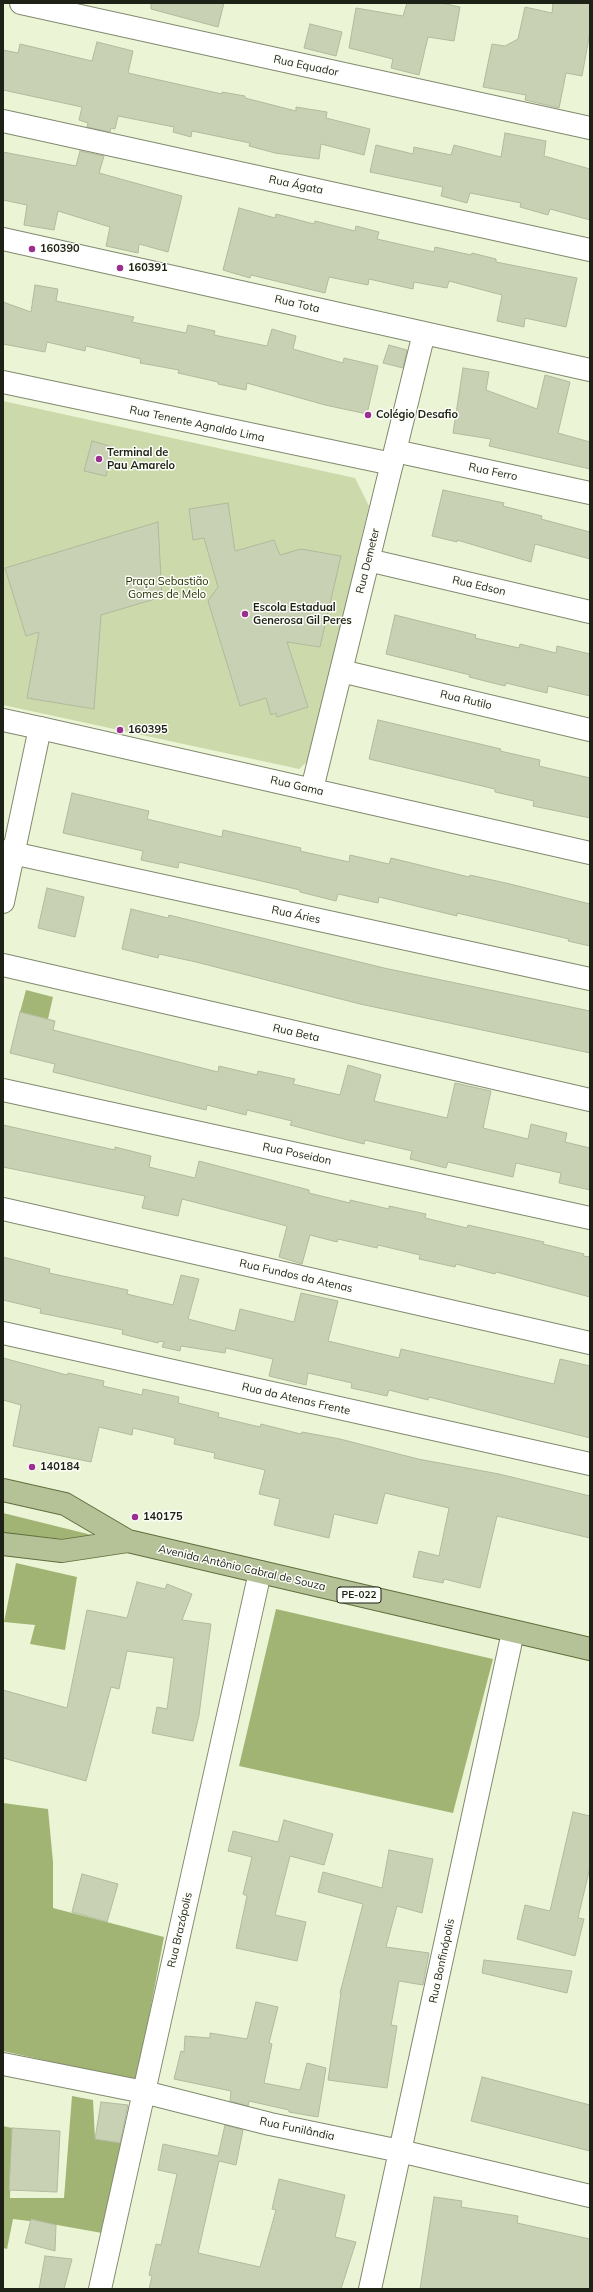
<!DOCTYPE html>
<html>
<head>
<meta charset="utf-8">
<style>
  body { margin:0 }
  #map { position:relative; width:593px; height:2292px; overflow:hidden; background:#ebf5d6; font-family:Mulish,sans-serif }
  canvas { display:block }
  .frame { position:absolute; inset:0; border:4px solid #1e2116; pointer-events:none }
</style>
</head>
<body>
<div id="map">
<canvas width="593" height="2292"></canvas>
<div class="frame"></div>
</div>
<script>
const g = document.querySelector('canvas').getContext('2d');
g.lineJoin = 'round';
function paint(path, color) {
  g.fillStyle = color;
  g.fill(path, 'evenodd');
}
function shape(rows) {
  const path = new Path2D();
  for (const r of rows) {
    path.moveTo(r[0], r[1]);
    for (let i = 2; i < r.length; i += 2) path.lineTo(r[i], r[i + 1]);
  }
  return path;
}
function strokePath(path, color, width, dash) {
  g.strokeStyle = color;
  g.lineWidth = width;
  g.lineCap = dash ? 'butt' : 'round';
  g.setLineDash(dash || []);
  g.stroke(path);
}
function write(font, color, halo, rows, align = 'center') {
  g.font = font + ' Mulish,sans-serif';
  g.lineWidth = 3;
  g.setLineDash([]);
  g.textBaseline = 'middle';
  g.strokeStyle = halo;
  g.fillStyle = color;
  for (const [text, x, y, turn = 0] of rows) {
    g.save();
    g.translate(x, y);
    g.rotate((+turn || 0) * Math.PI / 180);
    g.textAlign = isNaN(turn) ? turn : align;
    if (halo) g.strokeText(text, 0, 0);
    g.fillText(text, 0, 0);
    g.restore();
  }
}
const green = shape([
  [3,401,355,478,369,506,309,760,299,769,3,705]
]);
const forest = shape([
  [3,1513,96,1536,73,1540,3,1533],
  [16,1563,77,1577,65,1650,30,1644,35,1625,4,1622],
  [276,1609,493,1659,453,1813,239,1766],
  [3,1803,48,1809,53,1862,53,1908,164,1937,137,2081,3,2051],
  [72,2096,93,2100,95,2139,124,2143,102,2233,46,2223,13,2219,7,2249,3,2248,3,2126,12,2128,10,2198,64,2198]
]);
const water = shape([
  [26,990,53,997,48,1019,20,1012]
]);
const building = shape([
  [151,3,224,3,218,27,151,9,151,3],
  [407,3,441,3,460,7,454,41,428,37,419,75,391,68,393,59,349,48,356,8,403,16,407,3],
  [553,3,590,3,590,32,582,76,566,73,559,108,525,100,526,95,483,87,492,44,505,46,518,39,525,7,552,13,553,3],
  [310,24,342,32,336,56,304,48,310,24],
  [97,42,133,51,128,73,222,94,222,92,245,96,245,98,296,111,296,107,327,112,326,118,370,129,364,155,321,144,319,159,275,153,249,146,250,143,192,131,191,137,173,132,174,127,118,116,115,129,111,128,110,132,87,127,88,123,79,120,82,107,3,90,3,50,18,53,20,44,92,61,97,42],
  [505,133,546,141,544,156,590,169,590,220,550,209,548,215,520,207,521,203,470,193,467,203,441,196,443,187,370,172,376,145,413,154,414,147,451,155,454,145,501,157,505,133],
  [80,151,104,156,99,173,182,196,168,252,139,244,138,253,106,246,110,227,58,211,54,230,24,225,27,205,3,200,3,152,76,166,80,151],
  [239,208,275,218,276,214,314,224,315,221,355,231,356,226,379,232,377,239,434,252,435,247,471,255,472,253,496,259,496,262,577,278,566,327,525,318,524,327,497,321,502,295,449,281,447,288,414,282,413,289,369,279,368,285,329,277,325,293,251,275,250,278,223,270,239,208],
  [35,285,58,289,56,301,134,317,132,322,186,333,188,325,215,331,214,335,267,346,272,329,296,336,293,349,343,363,344,358,378,366,367,414,325,405,247,383,246,390,218,384,218,382,178,373,179,370,140,363,141,359,86,346,85,351,47,342,45,352,3,344,3,302,31,312,35,285],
  [389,345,407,350,403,368,383,363,389,345],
  [463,368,489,372,486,390,537,409,545,375,570,382,558,433,590,442,590,469,489,446,491,439,453,433,463,368],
  [92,441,113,447,106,476,84,471,92,441],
  [443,490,504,503,503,506,542,516,541,519,590,532,590,559,535,544,531,562,457,540,457,542,432,536,443,490],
  [228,503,235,551,274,540,280,555,301,549,341,556,320,647,287,642,308,707,277,717,276,713,271,715,266,698,240,706,208,601,218,587,204,538,193,540,189,509,228,503],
  [158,522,162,597,101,615,94,709,27,698,39,632,26,636,5,568,158,522],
  [395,615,476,635,475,638,519,648,520,644,556,653,557,646,590,654,590,696,548,686,547,693,506,683,505,686,469,677,470,675,386,654,395,615],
  [378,720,501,749,500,751,540,760,539,766,590,778,590,818,533,806,534,801,495,792,495,789,369,759,378,720],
  [72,793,149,811,147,819,222,837,223,830,301,848,300,851,349,862,350,855,389,864,391,858,469,877,470,875,510,884,590,904,590,946,568,941,569,939,457,913,457,916,379,897,378,903,338,894,336,901,300,892,300,890,179,862,178,868,141,860,143,851,63,833,72,793],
  [47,888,84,897,75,937,38,928,47,888],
  [131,909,168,918,169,915,384,968,590,1011,590,1053,360,1004,196,962,159,954,158,958,122,949,131,909],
  [20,1012,55,1021,53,1030,218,1072,219,1066,257,1075,258,1071,295,1079,293,1084,340,1095,348,1065,381,1075,374,1101,447,1118,455,1083,491,1091,483,1128,528,1139,531,1124,567,1133,565,1142,590,1148,590,1190,559,1183,561,1173,516,1163,513,1177,448,1162,446,1168,410,1159,412,1151,365,1140,364,1144,328,1135,290,1125,292,1121,247,1110,246,1115,207,1105,206,1110,53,1072,55,1064,10,1053,20,1012],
  [3,1125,115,1150,115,1147,151,1156,149,1167,195,1178,199,1161,309,1190,309,1193,350,1203,350,1200,389,1209,389,1206,426,1214,425,1218,467,1228,468,1225,544,1242,543,1244,584,1254,583,1256,590,1257,590,1297,496,1272,495,1274,456,1264,455,1267,419,1259,420,1255,378,1245,377,1248,338,1239,337,1242,310,1235,302,1264,279,1257,287,1226,182,1199,178,1216,142,1208,145,1196,3,1167,3,1125],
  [3,1257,50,1269,49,1273,128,1290,127,1294,173,1305,181,1275,199,1279,188,1319,235,1331,240,1309,294,1322,301,1293,338,1301,328,1341,399,1358,401,1349,554,1384,560,1359,590,1366,590,1438,429,1397,428,1400,389,1390,387,1396,351,1388,352,1383,308,1373,306,1385,269,1376,273,1359,226,1348,225,1353,181,1346,180,1351,162,1347,164,1342,159,1341,158,1343,122,1334,123,1330,40,1313,41,1309,3,1300,3,1257],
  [3,1358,67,1375,68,1373,104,1381,103,1386,142,1395,143,1389,179,1397,178,1403,219,1413,218,1417,260,1427,261,1424,301,1434,302,1432,340,1439,418,1459,499,1474,590,1496,590,1538,497,1516,480,1588,444,1579,443,1583,413,1577,419,1551,439,1556,449,1508,385,1493,377,1524,334,1514,329,1538,274,1525,280,1499,259,1494,265,1470,214,1458,215,1453,174,1444,175,1438,133,1428,132,1435,99,1427,91,1462,13,1446,21,1405,3,1400,3,1358],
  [137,1582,165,1589,167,1584,192,1594,182,1620,211,1624,199,1715,193,1741,152,1733,157,1707,167,1709,174,1658,127,1651,119,1689,111,1687,86,1781,3,1758,3,1690,67,1708,87,1610,127,1618,137,1582],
  [573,1812,590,1816,590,1867,578,1918,584,1919,575,1956,517,1939,525,1905,550,1911,573,1812],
  [284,1820,333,1834,324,1865,290,1856,275,1915,306,1922,297,1961,236,1948,247,1896,243,1894,252,1857,228,1851,233,1831,278,1842,284,1820],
  [389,1850,433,1859,422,1913,397,1906,386,1947,429,1953,423,1985,399,1981,391,2025,397,2026,387,2088,328,2080,341,1993,340,1993,363,1904,318,1892,323,1872,382,1888,389,1850],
  [82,1874,118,1884,107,1922,72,1912,82,1874],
  [484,1960,572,1971,567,1993,482,1973,484,1960],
  [256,2002,278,2007,269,2043,272,2044,264,2083,300,2090,307,2063,326,2068,318,2117,289,2112,289,2110,249,2101,248,2106,230,2101,231,2091,174,2079,181,2051,184,2052,185,2036,210,2038,210,2033,247,2039,256,2002],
  [482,2077,590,2105,590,2151,471,2121,482,2077],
  [101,2102,128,2105,120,2143,95,2139,101,2102],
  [225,2125,243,2130,236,2165,219,2161,198,2253,260,2267,276,2210,272,2209,279,2179,345,2195,335,2237,356,2242,341,2289,149,2289,152,2276,149,2275,156,2244,161,2245,177,2174,158,2170,163,2144,218,2156,225,2125],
  [12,2128,60,2131,57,2192,9,2190,12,2128],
  [434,2197,462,2201,461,2207,518,2216,517,2223,590,2239,590,2289,420,2289,434,2197],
  [31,2219,56,2225,55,2251,25,2243,31,2219],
  [45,2256,72,2259,64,2289,39,2289,45,2256]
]);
const minor = shape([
  [21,3,590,128],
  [3,121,590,250],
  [3,239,590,370],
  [3,382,392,464],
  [395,451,590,493],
  [368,560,590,612],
  [341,671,590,730],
  [40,728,590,853],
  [312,789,424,333],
  [3,851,590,979],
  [3,965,590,1100],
  [3,1090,590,1218],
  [3,1209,590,1343],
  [3,1333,590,1464],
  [3,2064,144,2092,270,2124,400,2151,590,2196],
  [100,2289,260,1572],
  [370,2289,513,1632]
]);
const tertiary = shape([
  [3,720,40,728,3,902]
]);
const primary = shape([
  [3,1490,65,1504,128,1541,590,1649],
  [3,1544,62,1551,128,1541]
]);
const markers = [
  [32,249,4,"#9a2f91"],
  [120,268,4,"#9a2f91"],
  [368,415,4,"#9a2f91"],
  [99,459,4,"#9a2f91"],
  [245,614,4,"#9a2f91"],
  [120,730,4,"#9a2f91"],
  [32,1467,4,"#9a2f91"],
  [135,1517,4,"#9a2f91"]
];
const shields = [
  [359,1595,44]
];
const shieldNames = [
  ["PE-022",359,1595]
];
const streetNames = [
  ["Rua Equador",306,66,12],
  ["Rua Ágata",296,185,12],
  ["Rua Tota",297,304,13],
  ["Rua Tenente Agnaldo Lima",197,424,12],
  ["Rua Ferro",493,472,12],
  ["Rua Demeter",368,561,-76],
  ["Rua Edson",479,586,13],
  ["Rua Rutilo",466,700,13],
  ["Rua Gama",297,786,13],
  ["Rua Áries",296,915,12],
  ["Rua Beta",296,1033,13],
  ["Rua Poseidon",297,1154,12],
  ["Rua Fundos da Atenas",296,1276,13],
  ["Rua da Atenas Frente",296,1399,13],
  ["Avenida Antônio Cabral de Souza",242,1568,13],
  ["Rua Brazópolis",180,1930,-77],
  ["Rua Bonfinópolis",442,1961,-78],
  ["Rua Funilândia",297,2129,12]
];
const poiNames = [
  ["160390",40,249],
  ["160391",128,268],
  ["Colégio Desafio",376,415],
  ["Terminal de",107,453],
  ["Pau Amarelo",107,466],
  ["Escola Estadual",253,608],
  ["Generosa Gil Peres",253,621],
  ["160395",128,730],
  ["140184",40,1467],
  ["140175",143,1517]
];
const parkNames = [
  ["Praça Sebastião",167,582],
  ["Gomes de Melo",167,595]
];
paint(green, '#ccdaab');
paint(forest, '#a2b473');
paint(water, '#a4b675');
paint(building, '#c8d1b4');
strokePath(building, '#b1ba9d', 1);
strokePath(minor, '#818a6e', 24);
strokePath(tertiary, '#818a6e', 24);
strokePath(primary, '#606e3d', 24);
strokePath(minor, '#fff', 22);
strokePath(tertiary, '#fff', 22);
strokePath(primary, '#b5c197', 22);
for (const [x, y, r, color] of markers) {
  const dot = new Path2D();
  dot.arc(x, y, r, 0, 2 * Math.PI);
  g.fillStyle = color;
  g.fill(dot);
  strokePath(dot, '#fcfef8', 1.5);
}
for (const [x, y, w] of shields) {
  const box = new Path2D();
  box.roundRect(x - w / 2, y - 8, w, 16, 3);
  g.fillStyle = '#fcfef8';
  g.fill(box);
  strokePath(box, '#1e2116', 1);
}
write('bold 10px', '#1e2116', null, shieldNames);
write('11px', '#1e2116', '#fcfef8', streetNames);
write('bold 11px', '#1e2116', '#fcfef8', poiNames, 'left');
write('11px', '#252f00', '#fcfef8', parkNames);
</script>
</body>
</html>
